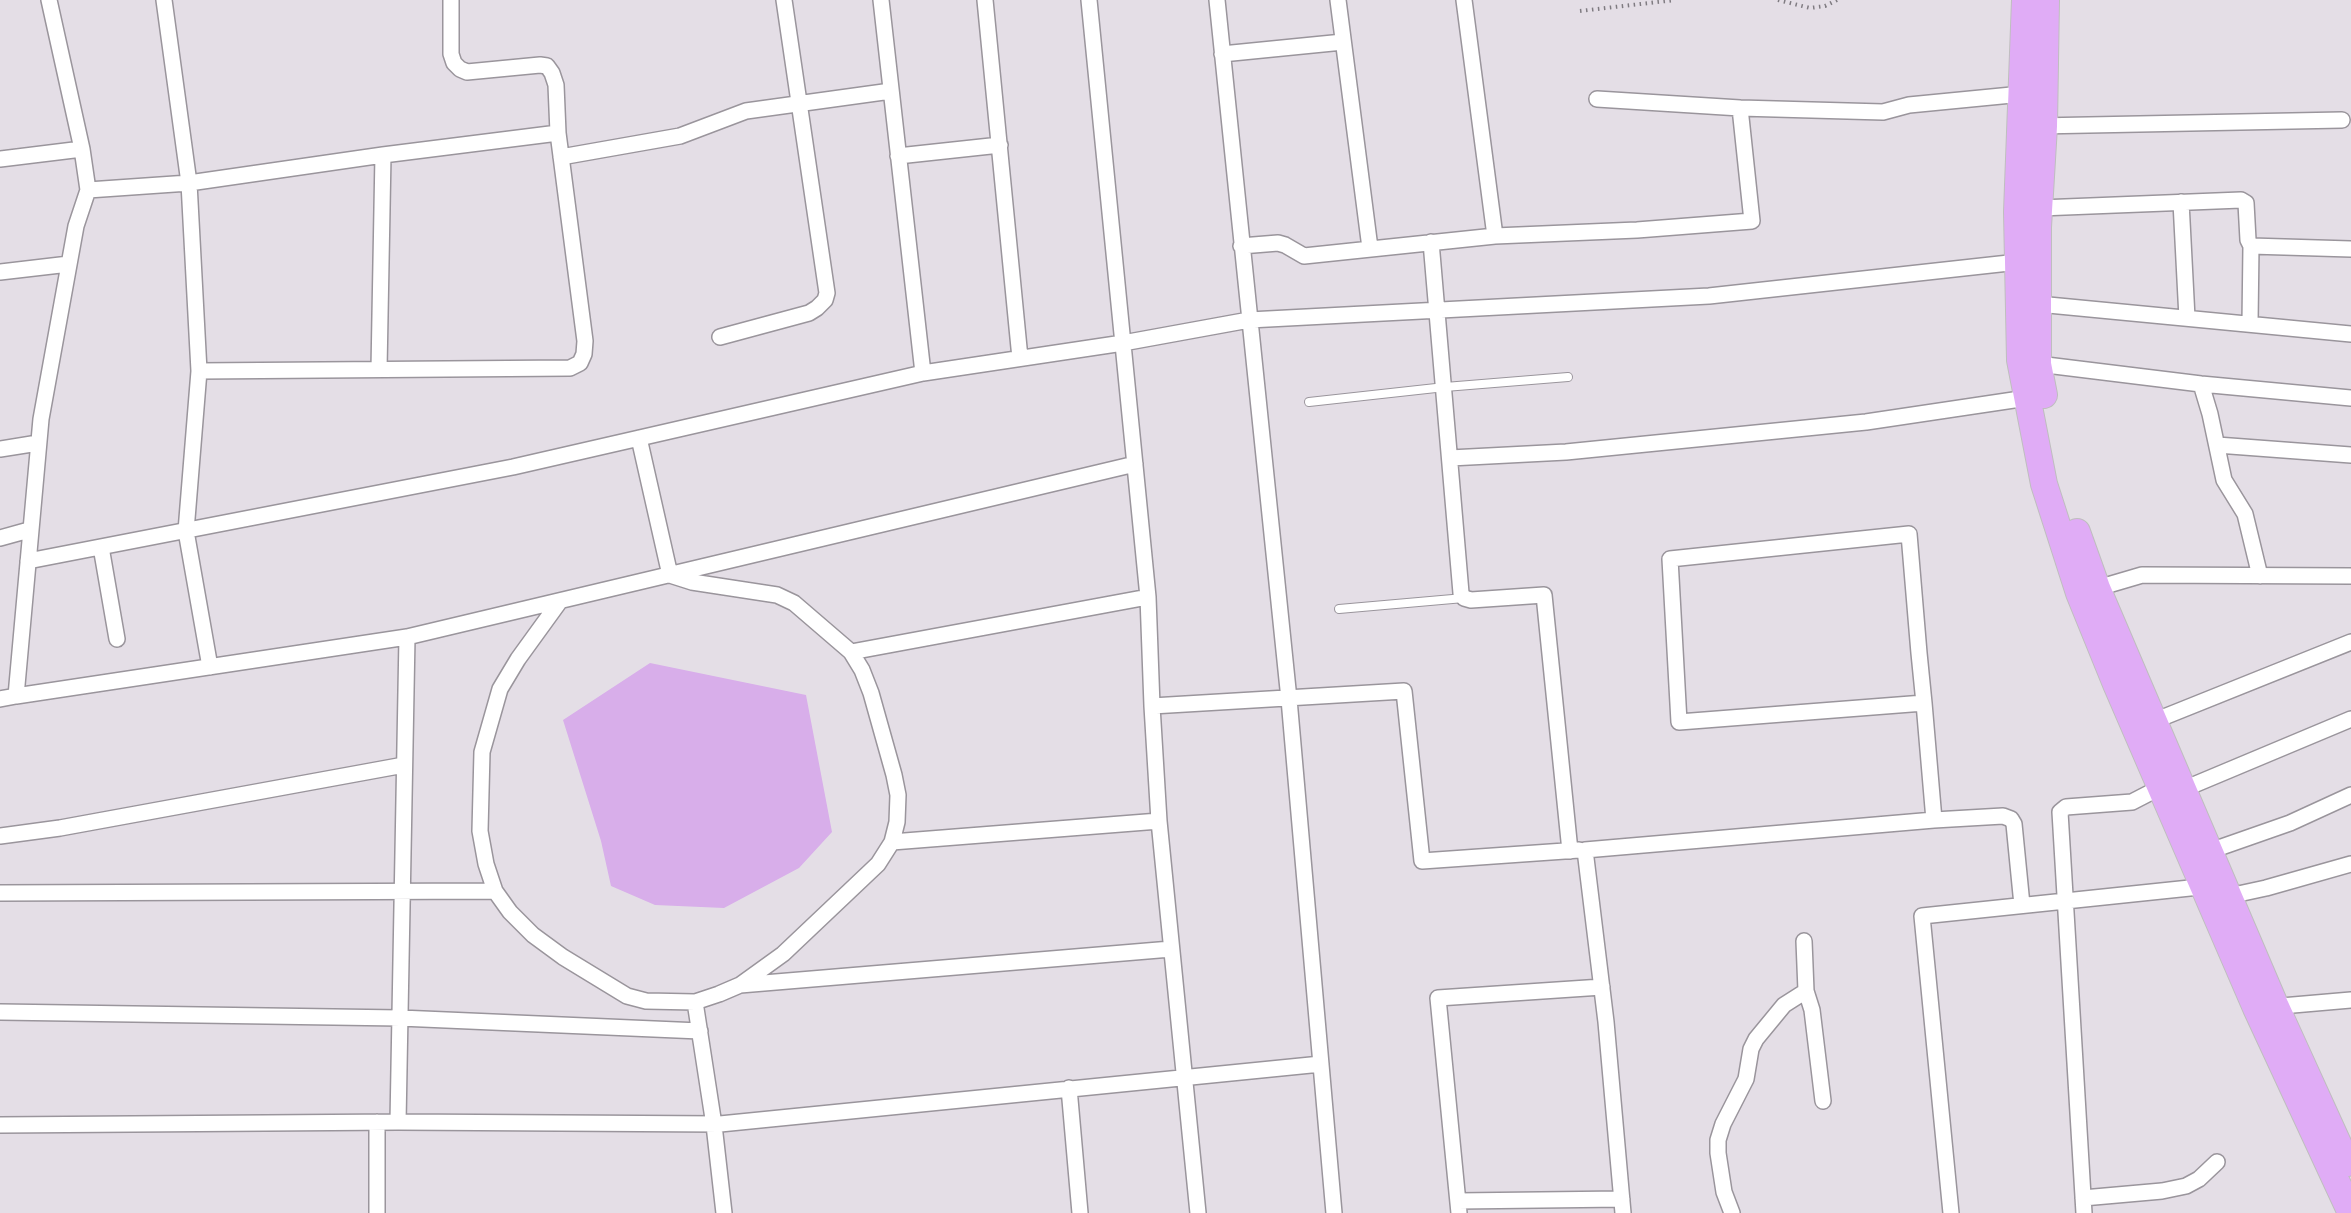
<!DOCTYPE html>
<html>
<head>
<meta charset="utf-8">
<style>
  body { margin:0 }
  canvas { display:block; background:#e4dee6 }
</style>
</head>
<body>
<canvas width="2351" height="1213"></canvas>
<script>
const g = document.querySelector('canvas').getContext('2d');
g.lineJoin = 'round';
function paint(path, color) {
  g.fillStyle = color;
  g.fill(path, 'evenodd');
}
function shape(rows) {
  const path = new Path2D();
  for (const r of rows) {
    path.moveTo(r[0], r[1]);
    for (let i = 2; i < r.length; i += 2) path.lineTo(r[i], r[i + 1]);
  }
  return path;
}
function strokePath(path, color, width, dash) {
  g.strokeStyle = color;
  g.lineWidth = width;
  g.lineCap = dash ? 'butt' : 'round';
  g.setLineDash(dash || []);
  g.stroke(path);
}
const green = shape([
  [650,663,806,695,832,832,799,868,724,908,655,905,611,886,601,841,563,720]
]);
const path = shape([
  [1778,0,1810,8,1825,6,1837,0],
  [1580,11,1675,0]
]);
const service = shape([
  [1309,402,1445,387,1568,377],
  [1339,609,1464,598]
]);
const minor = shape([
  [164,0,189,183,383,155,558,133],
  [881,0,923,373],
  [985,0,1020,358],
  [1089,0,1148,597,1152,706,1159,821,1198,1213],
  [1217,0,1289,699,1334,1213],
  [1338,0,1370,248],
  [1464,0,1495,236],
  [1222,54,1343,42],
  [1597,99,1740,108],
  [2038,126,2342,120],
  [898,156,1000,145],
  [561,157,680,136,746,111,891,91],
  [0,159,82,149],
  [88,190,189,183,199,371,186,531,210,667],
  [2181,202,2187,318],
  [2040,208,2241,200,2246,203,2248,240,2251,246,2351,249],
  [1431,242,1461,593,1464,598,1471,600,1544,595,1570,851],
  [1241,246,1278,243,1285,245,1304,256,1495,236,1637,230,1752,221,1740,108,1883,112,1909,105,2022,94],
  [0,272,69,264],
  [2038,304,2351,334],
  [2250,323,2251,246],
  [720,337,809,313,817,308,825,300,827,293,784,0],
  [2038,364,2201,384,2351,398],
  [379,369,383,155],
  [199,371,570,368,580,363,584,354,585,341,558,133,556,85,552,73,547,66,540,65,467,72,460,69,454,63,451,54,451,0],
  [2201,384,2210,414,2224,480,2245,514,2260,576],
  [2217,445,2351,455],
  [0,449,38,443],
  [1450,458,1566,452,1866,422,2027,398],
  [0,538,29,530],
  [101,547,117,639],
  [28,561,513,467,923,373,1123,343,1249,320,1709,296,2018,262],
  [2091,590,2142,575,2351,576],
  [560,601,518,659,500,689,482,752,480,831,486,864,495,891,510,912,533,935,563,957,627,996,646,1001,695,1002,719,994,740,985,783,954,878,864,892,842,897,822,898,795,894,775,871,693,862,670,851,652,794,603,777,595,692,582,670,575,639,438],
  [407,637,1135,464],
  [851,652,1148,597],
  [16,696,407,637,398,1122],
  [0,699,16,696,41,419,76,226,88,190,82,149,49,0],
  [1152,706,1404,691,1422,861,1579,850],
  [2154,721,2351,642],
  [2184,789,2351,719],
  [1934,820,2003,816,2011,819,2014,824,2022,905],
  [0,836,60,828,404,765],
  [892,842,1159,821],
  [2210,851,2290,823,2351,795],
  [0,893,495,891],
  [2229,896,2266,888,2351,864],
  [740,985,1171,949],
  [1806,991,1812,1010,1823,1101],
  [695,1002,714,1125,724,1213],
  [2270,1007,2351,1000],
  [0,1012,400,1018,700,1031],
  [1069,1088,1080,1213],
  [377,1122,377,1213],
  [0,1125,398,1122,720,1124,1321,1064],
  [2083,1198,2162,1191,2186,1186,2199,1179,2217,1162],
  [1458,1201,1622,1199],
  [1459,1213,1438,998,1602,987],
  [1623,1213,1606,1022,1585,850,1934,820,1924,703,1919,653,1909,534,1670,559,1679,722,1924,703],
  [1732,1213,1724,1192,1718,1153,1718,1140,1723,1124,1746,1079,1751,1049,1756,1039,1784,1005,1806,991,1804,941],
  [1951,1213,1922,916,2209,886],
  [2084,1213,2060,812,2066,807,2132,802,2161,787]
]);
const trunk = shape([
  [2025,0,2017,212,2020,360,2044,484,2079,593,2116,684,2256,1008,2351,1213],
  [2044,395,2038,364,2038,227,2044,126,2046,0],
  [2077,532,2097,588,2276,1007,2347,1163]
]);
paint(green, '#d8aeea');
strokePath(service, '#9a959c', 10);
strokePath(minor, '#9a959c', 18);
strokePath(trunk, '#bfbebf', 28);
strokePath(path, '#7f7b81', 4, [1.5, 4.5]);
strokePath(service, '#fff', 8);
strokePath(minor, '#fff', 15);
strokePath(trunk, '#e0acf6', 26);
</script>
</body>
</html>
